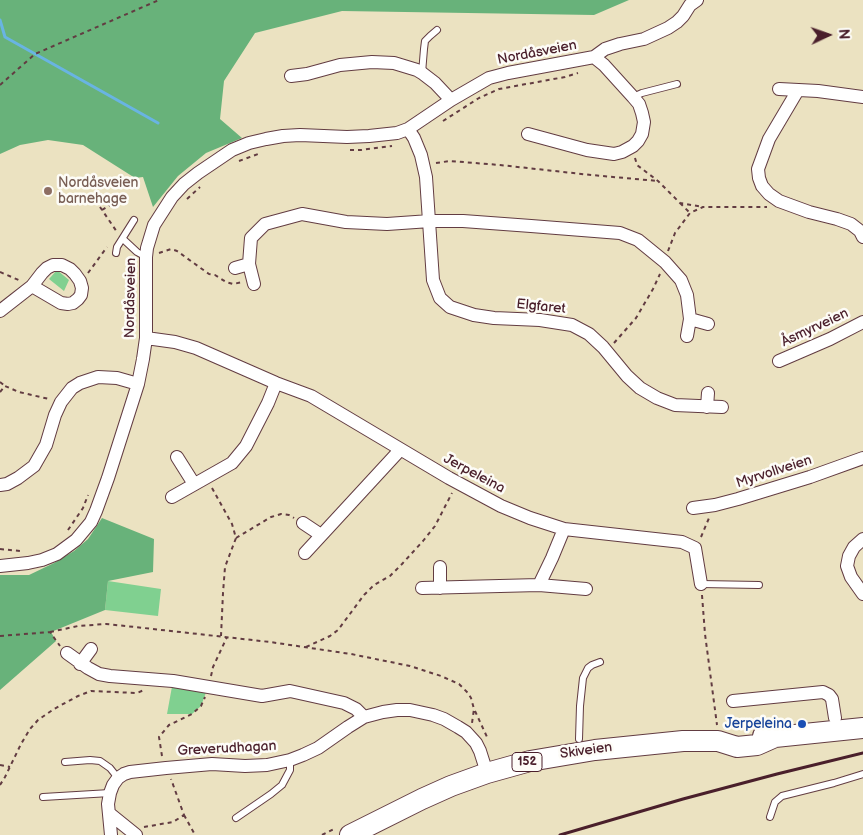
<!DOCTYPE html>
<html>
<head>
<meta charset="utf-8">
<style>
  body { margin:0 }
  #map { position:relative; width:863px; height:835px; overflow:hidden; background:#ebe2c1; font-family:"Balsamiq Sans",sans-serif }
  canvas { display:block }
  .north { position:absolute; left:803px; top:10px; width:50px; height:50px; -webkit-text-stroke:4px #fdfcf7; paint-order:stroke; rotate:87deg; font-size:14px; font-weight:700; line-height:20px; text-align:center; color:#4a1f2b }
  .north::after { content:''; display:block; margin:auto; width:18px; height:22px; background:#4a1f2b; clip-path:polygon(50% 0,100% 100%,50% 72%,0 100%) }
</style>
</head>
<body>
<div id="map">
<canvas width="863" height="835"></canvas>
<div class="north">N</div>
</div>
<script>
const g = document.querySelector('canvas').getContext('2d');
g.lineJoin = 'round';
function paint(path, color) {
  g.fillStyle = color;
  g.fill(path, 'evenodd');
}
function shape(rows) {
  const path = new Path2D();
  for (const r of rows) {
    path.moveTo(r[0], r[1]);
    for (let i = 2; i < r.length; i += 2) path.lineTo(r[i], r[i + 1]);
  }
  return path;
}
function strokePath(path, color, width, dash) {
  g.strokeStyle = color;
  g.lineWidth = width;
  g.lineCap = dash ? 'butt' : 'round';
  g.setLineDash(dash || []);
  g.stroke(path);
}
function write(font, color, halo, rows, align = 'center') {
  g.font = font + ' "Balsamiq Sans",sans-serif';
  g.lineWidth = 5;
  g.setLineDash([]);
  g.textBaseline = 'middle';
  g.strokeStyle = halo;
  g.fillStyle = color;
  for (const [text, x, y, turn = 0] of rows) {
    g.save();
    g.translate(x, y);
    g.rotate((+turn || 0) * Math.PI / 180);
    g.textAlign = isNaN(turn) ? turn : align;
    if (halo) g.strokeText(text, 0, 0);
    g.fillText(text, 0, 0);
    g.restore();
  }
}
const green = shape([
  [57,270,69,280,64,291,49,279],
  [108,581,161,589,158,616,105,610],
  [173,681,208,687,201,706,192,714,167,714]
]);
const forest = shape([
  [0,0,629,0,594,15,342,11,255,33,224,81,220,119,242,138,206,153,178,176,153,207,143,177,135,178,83,145,48,140,20,145,0,154],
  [102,518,154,539,153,572,108,581,105,610,51,632,56,641,0,690,0,575,29,575,54,563,74,551,88,539]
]);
const stream = shape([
  [0,20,5,37,158,123]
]);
const path = shape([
  [0,85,35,54,159,0],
  [443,121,479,98,499,89,565,77,578,73],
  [350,150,361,150,392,146],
  [635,158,637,165,658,181,680,203,703,207],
  [239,161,258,154],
  [436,163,450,161,500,165,591,175,658,181],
  [187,199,200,187],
  [680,203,690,213],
  [100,207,117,232],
  [102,210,115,202],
  [668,251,675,233,690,213,703,207,767,207],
  [159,253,171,249,177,251,209,274,215,275,226,282,233,284,243,282],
  [0,272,21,281],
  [88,273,107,247],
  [614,343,636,318,653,289,660,274],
  [0,382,5,386],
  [0,392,5,386,19,392,49,399],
  [212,488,232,524,236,538,225,567,223,593,221,636],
  [68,530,83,508,88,495],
  [701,537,709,518],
  [236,538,271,517,281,514,289,515,294,518],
  [0,549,20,551],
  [702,595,705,634,717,725],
  [50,632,78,626,106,624,135,627,270,642,351,654,410,666,441,676,459,684,468,693,471,698,474,709,472,723],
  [0,636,50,632,60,646],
  [306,647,330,636,338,630,364,595,374,585,390,576,402,564,423,541,435,526,452,493],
  [211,676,213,667,227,637],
  [475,711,487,737],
  [726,726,754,725],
  [162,756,159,737,169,725,192,714,201,706,205,697],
  [0,765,10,767],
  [0,785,5,777,21,744,30,729,38,720,54,709,78,696,91,691,137,693,144,690],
  [184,815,194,833],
  [144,827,173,822,184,815,171,779],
  [322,835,336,828]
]);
const lane = shape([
  [422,73,424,49,425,41,430,36,437,30],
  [633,97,642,93,677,84],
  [123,239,137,252,146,257],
  [116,253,117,247,134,220],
  [701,584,759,585],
  [579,739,580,706,583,678,588,668,592,665,600,662],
  [65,762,90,760,100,761,110,768,118,778],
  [43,797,110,793],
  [770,817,775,802,782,796,834,783,863,774],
  [236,818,271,794,282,785,290,770,290,760]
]);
const street = shape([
  [594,57,605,49,620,44,644,39,668,28,677,22,683,16,690,5,697,0],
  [291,76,307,74,340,65,372,62,394,63,417,70,422,73,435,83,451,100],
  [779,89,818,91,863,97],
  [798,90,769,139,758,169,759,178,762,186,769,194,779,201,809,212,837,219,851,224,860,231,863,237],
  [408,129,414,138,421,155,426,177,433,280,440,298,450,307,474,315,494,318,540,320,572,325,589,334,603,347,627,376,640,388,657,398,675,405,722,407],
  [235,268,249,264],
  [254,284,249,264,251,238,265,224,302,214,346,222,387,224,430,221,463,221,531,226,620,233,638,240,665,262,681,280,687,295,690,319,687,336],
  [0,311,32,286,42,273,47,268,53,265,62,265,70,269,75,274,80,281,82,288,81,295,78,299,73,303,68,304,61,303,32,286],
  [690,319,708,324],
  [146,338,175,342,196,348,276,383,311,396,449,478,501,506,530,518,564,529,682,542,695,548,701,584],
  [779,361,830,339,863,322],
  [707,407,708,393],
  [177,457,194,484],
  [0,485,7,484,18,478,34,466,46,445,55,415,61,402,72,388,80,383,98,377,117,378,138,384],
  [172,497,232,463,246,446,268,403,276,383],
  [693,508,715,505,738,499,810,477,863,458],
  [303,523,321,535],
  [863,539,854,547,849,556,847,566,851,577,863,594],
  [305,553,400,450],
  [0,566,28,563,42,560,57,554,76,540,91,522,96,511,108,478,138,384,143,359,146,338,146,257,147,248,154,225,172,197,184,184,198,173,232,150,249,143,266,139,283,136,300,135,347,137,369,136,397,133,408,129,451,100,489,78,508,73,594,57,604,65,633,97,639,104,642,113,644,122,642,134,638,141,633,146,622,152,614,154,587,150,528,134],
  [539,585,552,558,564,529],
  [422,588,539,585,586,589],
  [440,588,440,567],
  [67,653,88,668,99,674,110,676,173,681,262,696,290,691,344,703,356,709,364,717],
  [80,664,91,649],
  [733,701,823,692,829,695,832,699,835,718],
  [110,814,136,835],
  [111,835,108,804,110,793,113,785,118,778,124,774,130,772,166,768,212,764,245,766,267,765,290,760,303,755,318,748,348,727,364,717,383,712,397,710,410,710,433,715,444,719,458,727,466,732,476,743,480,751,487,773]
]);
const primary = shape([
  [763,736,775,737,863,728],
  [350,835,422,799,451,786,487,773,530,761,595,750,683,741,718,741,737,747,757,745,775,737]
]);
const rail = shape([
  [560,835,683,799,777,774,863,753]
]);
const markers = [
  [48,191,5,"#8d6e63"],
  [802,724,5,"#1a4fb4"]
];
const shields = [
  [527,762,30]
];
const shieldNames = [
  ["152",527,762]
];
const streetNames = [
  ["Nordåsveien",537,53,-11],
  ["Nordåsveien",131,298,-89],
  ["Elgfaret",541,307,6],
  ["Åsmyrveien",815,328,-25],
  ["Myrvollveien",774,472,-18],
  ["Jerpeleina",474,474,28],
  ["Greverudhagan",227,749,-3],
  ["Skiveien",586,751,-8]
];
const educationNames = [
  ["Nordåsveien",58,183],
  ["barnehage",58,199]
];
const transitNames = [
  ["Jerpeleina",792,724]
];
paint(green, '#80d090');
paint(forest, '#68b27a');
strokePath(stream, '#69b4e2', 3);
strokePath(lane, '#623c42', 8);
strokePath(street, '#623c42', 14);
strokePath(primary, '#623c42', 22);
strokePath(path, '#623c42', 2, [4, 4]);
strokePath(lane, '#fff', 6);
strokePath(street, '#fff', 12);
strokePath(primary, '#fff', 20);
strokePath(rail, '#4a1f2b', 3);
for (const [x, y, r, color] of markers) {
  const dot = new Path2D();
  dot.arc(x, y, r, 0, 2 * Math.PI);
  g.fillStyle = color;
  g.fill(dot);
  strokePath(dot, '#fdfcf7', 2);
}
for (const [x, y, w] of shields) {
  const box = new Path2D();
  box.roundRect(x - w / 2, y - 9.5, w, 19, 4);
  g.fillStyle = '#fdfcf7';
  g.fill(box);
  strokePath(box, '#4a1f2b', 1);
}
write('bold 12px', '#4a1f2b', null, shieldNames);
write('14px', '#4a1f2b', '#fdfcf7', streetNames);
write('14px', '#785e54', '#fdfcf7', educationNames, 'left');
write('14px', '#164399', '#fdfcf7', transitNames, 'right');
</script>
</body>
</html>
